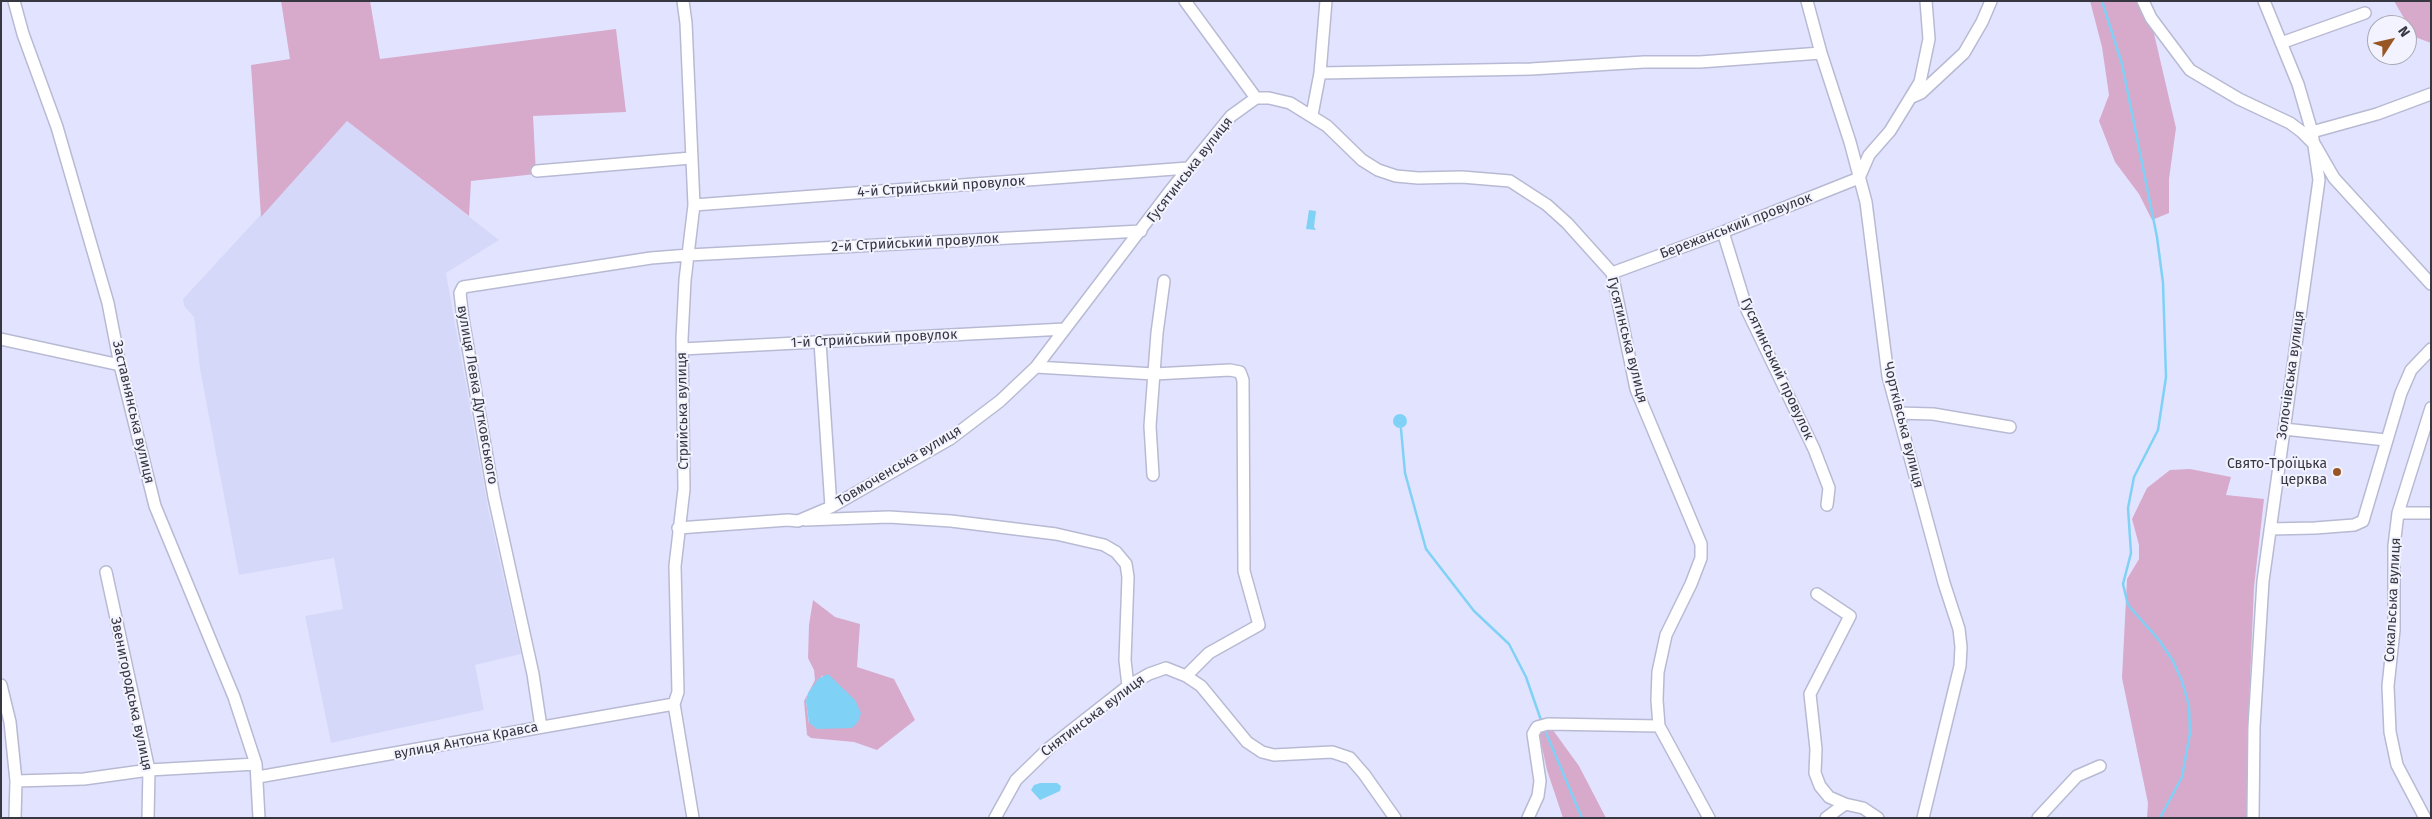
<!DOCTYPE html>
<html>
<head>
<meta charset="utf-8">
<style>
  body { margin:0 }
  #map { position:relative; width:2432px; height:819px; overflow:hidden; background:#e2e4ff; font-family:"Fira Sans",sans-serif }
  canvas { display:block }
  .frame { position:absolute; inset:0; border:2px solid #363741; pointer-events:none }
  .north { position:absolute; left:2367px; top:15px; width:50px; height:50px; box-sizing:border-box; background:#f2f3fe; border:1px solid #a7a8b2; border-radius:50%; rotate:55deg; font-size:14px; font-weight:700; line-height:20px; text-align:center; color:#363741 }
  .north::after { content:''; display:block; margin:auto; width:18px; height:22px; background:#985624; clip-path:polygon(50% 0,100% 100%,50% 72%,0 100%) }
</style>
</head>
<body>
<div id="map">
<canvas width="2432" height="819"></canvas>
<div class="frame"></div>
<div class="north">N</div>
</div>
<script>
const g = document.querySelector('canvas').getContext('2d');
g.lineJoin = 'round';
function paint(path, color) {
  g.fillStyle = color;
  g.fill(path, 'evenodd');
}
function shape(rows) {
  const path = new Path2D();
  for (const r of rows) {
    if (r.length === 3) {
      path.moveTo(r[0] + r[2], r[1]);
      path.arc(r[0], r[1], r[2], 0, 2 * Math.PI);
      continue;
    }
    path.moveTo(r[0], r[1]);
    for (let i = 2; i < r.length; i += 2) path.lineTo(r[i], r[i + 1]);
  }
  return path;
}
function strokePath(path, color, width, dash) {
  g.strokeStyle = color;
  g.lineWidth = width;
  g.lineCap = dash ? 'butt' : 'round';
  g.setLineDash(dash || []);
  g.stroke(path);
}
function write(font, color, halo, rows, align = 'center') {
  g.font = font + ' "Fira Sans",sans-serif';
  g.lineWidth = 4;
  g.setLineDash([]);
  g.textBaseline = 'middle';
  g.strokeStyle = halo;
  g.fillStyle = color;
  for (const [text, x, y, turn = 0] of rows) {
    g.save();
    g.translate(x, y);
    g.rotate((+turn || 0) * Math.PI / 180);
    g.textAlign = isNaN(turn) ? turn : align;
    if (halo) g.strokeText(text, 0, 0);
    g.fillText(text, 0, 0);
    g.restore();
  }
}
const built = shape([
  [347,121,499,240,446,273,489,513,521,654,475,665,484,710,331,743,305,616,343,609,334,558,239,575,200,369,194,317,184,306,183,299]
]);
const green = shape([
  [281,1,370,1,380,59,616,29,626,112,533,116,536,174,471,181,469,216,347,121,261,217,251,65,290,59],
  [2090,1,2143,1,2152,25,2176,128,2169,179,2169,213,2152,220,2139,194,2115,162,2099,121,2109,95,2102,47],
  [2394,1,2431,1,2431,43,2415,37],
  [2190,469,2231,477,2226,495,2264,499,2254,587,2247,752,2247,818,2147,818,2148,803,2122,678,2127,579,2139,559,2139,545,2132,519,2147,488,2170,470],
  [813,600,835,617,860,624,857,667,894,679,915,720,877,750,854,742,811,738,807,735,804,701,815,680,814,670,808,658,809,625],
  [823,675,809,724,806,701,808,693],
  [1550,726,1579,766,1606,818,1563,818,1547,770,1538,729]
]);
const water = shape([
  [1309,210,1316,211,1314,227,1316,230,1306,229],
  [1400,421,7],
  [828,674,855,700,861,713,858,722,852,728,817,729,809,723,806,701,808,693,818,679],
  [1040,783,1057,783,1061,786,1060,791,1040,800,1031,790,1034,785]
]);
const stream = shape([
  [2102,1,2122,64,2157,237,2163,283,2166,377,2158,430,2134,477,2128,508,2131,553,2123,584,2128,605,2159,640,2173,661,2182,681,2189,706,2190,733,2182,777,2160,818],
  [1401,429,1405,473,1426,549,1474,611,1509,644,1526,677,1542,723],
  [1544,728,1582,818]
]);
const minor = shape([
  [14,1,23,34,57,127,108,303,120,365,155,506,234,697,256,764,259,818],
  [683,1,686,23,694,205,685,280,682,339,684,489,675,566,678,692,674,704,693,818],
  [1185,1,1256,98],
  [1807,1,1821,53,1850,142,1866,202,1888,376,1944,583,1959,629,1961,647,1960,666,1923,818],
  [2143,1,2151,18,2190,70,2239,99,2290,123,2302,132,2315,145,2334,178,2431,284],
  [2281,43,2365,13],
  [1320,73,1531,69,1644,62,1700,62,1821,53],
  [1912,97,1921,93,1964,53,1982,22,1991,1],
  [1312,115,1320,73,1326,1],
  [2312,132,2377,114,2431,94],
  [537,171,691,158],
  [694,205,1188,168],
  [1723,232,1747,310,1814,449,1829,488,1827,505],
  [1612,273,1723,232,1859,178,1869,155,1890,131,1920,82,1929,39,1926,1],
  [1,339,120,365],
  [820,342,831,507],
  [682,349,1065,329],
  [1036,367,1154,374,1230,370,1240,372,1243,380,1244,571,1259,625,1209,653,1186,676],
  [1898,413,1933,414,2010,427],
  [2284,429,2386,440],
  [1153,475,1150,426,1157,333,1164,281],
  [2398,513,2431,513],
  [805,520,889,517,951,521,1056,534,1104,545,1116,552,1126,564,1128,577,1125,660,1128,686],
  [678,528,788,520,798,521,831,507,950,439,1000,401,1036,367,1170,191,1231,116,1256,98,1269,98,1290,103,1327,126,1362,160,1378,170,1396,176,1418,178,1462,177,1510,181,1547,205,1567,223,1612,273,1636,389,1701,544,1701,558,1691,584,1666,635,1658,672,1657,700,1659,726,1709,818],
  [2270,529,2315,528,2354,525,2363,521,2401,393,2411,370,2431,349],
  [106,572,149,770,148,818],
  [1817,594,1850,616,1810,694,1816,749,1815,773,1820,786,1829,797,1845,804,1863,808,1878,818],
  [1,685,10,722,16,781,15,818],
  [541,727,533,674,494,497,463,319,460,293,463,287,651,258,689,255,1141,231],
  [258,777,674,704],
  [16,781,84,779,149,770,256,764],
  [995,818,1016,780,1049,748,1128,686,1149,674,1166,668,1186,676,1201,686,1247,742,1262,752,1274,755,1332,752,1350,758,1364,774,1395,818],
  [1528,818,1538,796,1540,781,1533,734,1537,727,1548,724,1659,726],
  [1826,818,1845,804],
  [2038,818,2077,776,2100,766],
  [2253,818,2254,727,2263,581,2319,180,2312,132,2298,84,2264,1],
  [2425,818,2397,765,2390,732,2388,686,2394,630,2394,546,2398,513,2431,408]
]);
const markers = [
  [2337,472,5,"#985624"]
];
const streetNames = [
  ["Гусятинська вулиця",1190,170,-52],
  ["4-й Стрийський провулок",941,187,-4],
  ["Бережанський провулок",1736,226,-21],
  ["2-й Стрийський провулок",915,243,-3],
  ["1-й Стрийський провулок",874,339,-3],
  ["Гусятинська вулиця",1627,340,76],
  ["Гусятинський провулок",1777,369,65],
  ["Золочівська вулиця",2291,375,-82],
  ["вулиця Левка Дутковського",477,395,80],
  ["Стрийська вулиця",683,411,-91],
  ["Заставнянська вулиця",133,412,77],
  ["Чортківська вулиця",1903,425,76],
  ["Товмоченська вулиця",899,466,-31],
  ["Сокальська вулиця",2393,600,-87],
  ["Звенигородська вулиця",131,694,78],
  ["Снятинська вулиця",1093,716,-37],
  ["вулиця Антона Кравса",466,741,-11]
];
const poiNames = [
  ["Свято-Троїцька",2327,464],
  ["церква",2327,480]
];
paint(built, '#d6d8f9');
paint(green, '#d7aacc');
paint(water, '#80d1f6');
strokePath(stream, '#80d1f6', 2.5);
strokePath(minor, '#b8bad3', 14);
strokePath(minor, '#fff', 11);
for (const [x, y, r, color] of markers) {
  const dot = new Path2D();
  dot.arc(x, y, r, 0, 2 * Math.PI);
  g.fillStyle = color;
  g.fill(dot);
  strokePath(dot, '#f2f3fe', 2);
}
write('14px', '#363741', '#f2f3fe', streetNames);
write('14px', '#363741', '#f2f3fe', poiNames, 'right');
</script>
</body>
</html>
